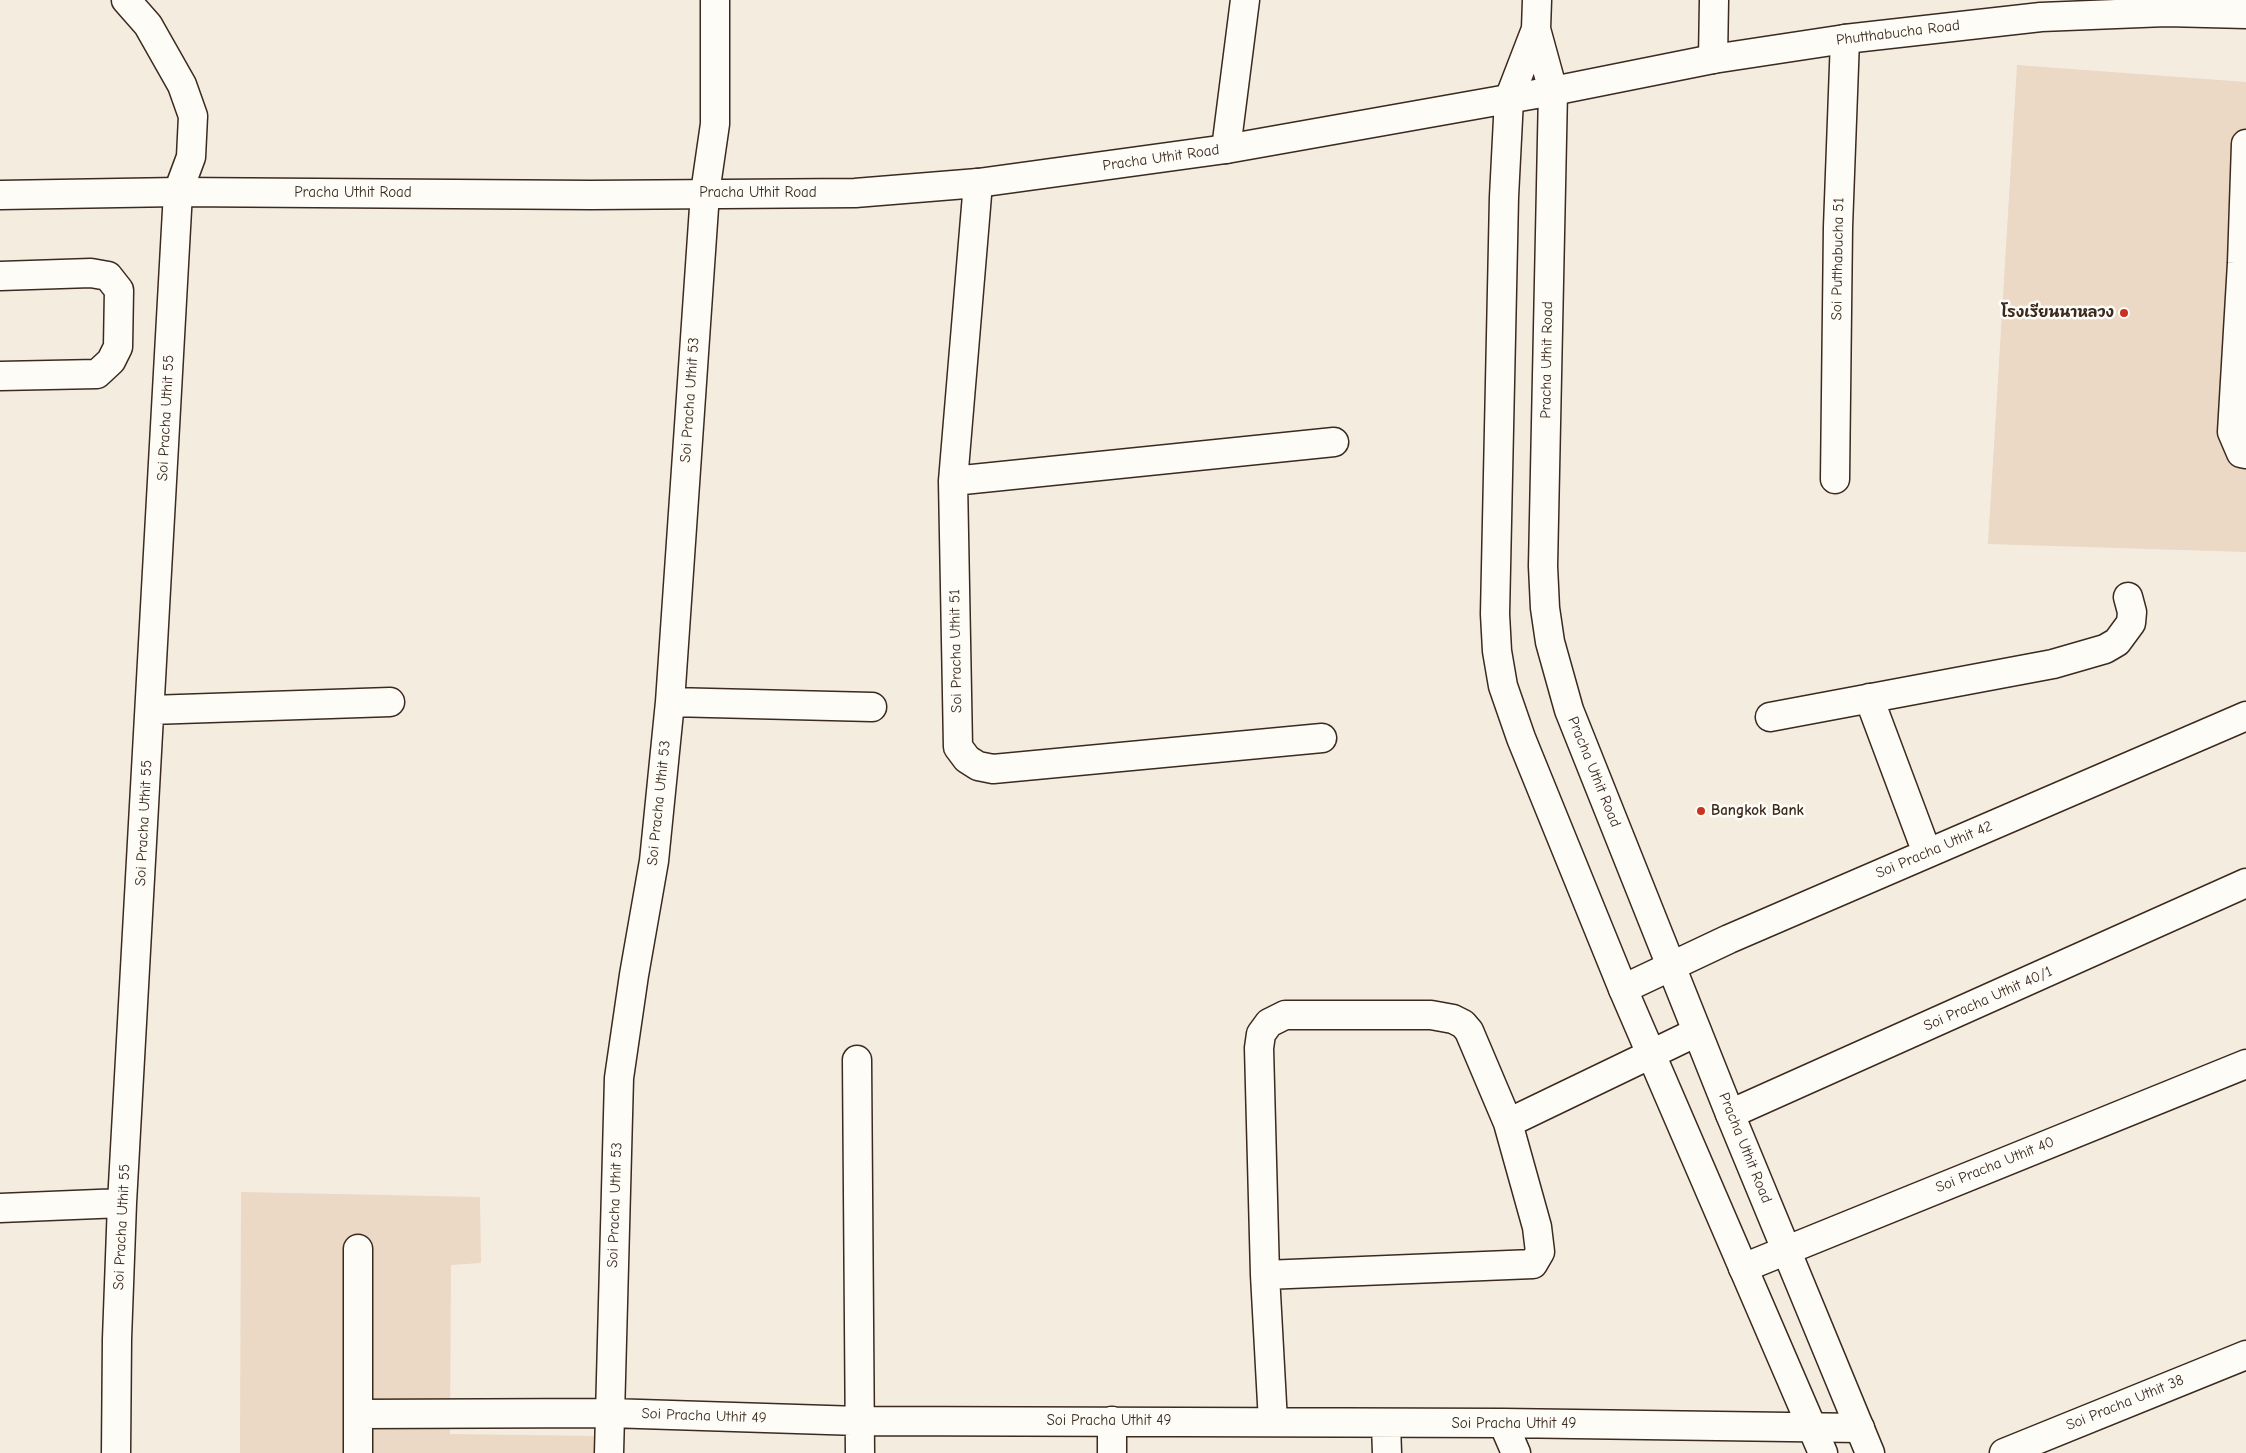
<!DOCTYPE html>
<html>
<head>
<meta charset="utf-8">
<style>
  body { margin:0 }
  canvas { display:block; background:#f5ece0 }
</style>
</head>
<body>
<canvas width="2246" height="1453"></canvas>
<script>
const g = document.querySelector('canvas').getContext('2d');
g.lineJoin = 'round';
function paint(path, color) {
  g.fillStyle = color;
  g.fill(path, 'evenodd');
}
function shape(rows) {
  const path = new Path2D();
  for (const r of rows) {
    path.moveTo(r[0], r[1]);
    for (let i = 2; i < r.length; i += 2) path.lineTo(r[i], r[i + 1]);
  }
  return path;
}
function strokePath(path, color, width, dash) {
  g.strokeStyle = color;
  g.lineWidth = width;
  g.lineCap = dash ? 'butt' : 'round';
  g.setLineDash(dash || []);
  g.stroke(path);
}
function write(font, color, halo, rows, align = 'center') {
  g.font = font + ' "Comic Neue","Playpen Sans Thai",sans-serif';
  g.lineWidth = 5;
  g.setLineDash([]);
  g.textBaseline = 'middle';
  g.strokeStyle = halo;
  g.fillStyle = color;
  for (const [text, x, y, turn = 0] of rows) {
    g.save();
    g.translate(x, y);
    g.rotate((+turn || 0) * Math.PI / 180);
    g.textAlign = isNaN(turn) ? turn : align;
    if (halo) g.strokeText(text, 0, 0);
    g.fillText(text, 0, 0);
    g.restore();
  }
}
const built = shape([
  [2017,65,2246,82,2246,552,1988,544],
  [241,1192,480,1197,481,1263,451,1265,450,1434,597,1436,597,1453,240,1453]
]);
const minor = shape([
  [1537,0,1536,29,1553,91],
  [1713,59,1714,0],
  [1509,99,1536,29],
  [2246,144,2242,263,2232,432,2241,453,2246,454],
  [1226,149,1245,0],
  [978,183,953,481,958,747,967,759,978,766,993,769,1322,738],
  [0,276,91,273,108,276,119,290,118,347,111,361,97,374,0,376],
  [1835,479,1838,227,1845,39],
  [953,481,1334,442],
  [1869,698,1927,853],
  [670,702,872,707],
  [150,710,390,702],
  [1770,717,2053,664,2105,649,2117,642,2131,623,2132,612,2128,597],
  [1623,989,1729,939,2246,716],
  [857,1060,860,1453],
  [1730,1114,2246,883],
  [1508,1123,1697,1032],
  [0,1208,122,1203],
  [1743,1268,2246,1064],
  [1265,1275,1533,1264,1540,1252,1537,1227,1508,1123,1469,1031,1463,1024,1453,1019,1431,1015,1285,1015,1269,1023,1261,1034,1259,1048,1265,1275,1273,1422],
  [358,1414,609,1413,859,1421,1503,1423,1860,1428],
  [1503,1423,1516,1453],
  [1386,1424,1387,1453],
  [116,1453,117,1339,122,1203,178,192,191,157,193,116,182,85,148,25,126,0],
  [358,1453,358,1249],
  [609,1453,619,1078,634,975,654,861,670,702,705,193,715,124,715,0],
  [1112,1453,1112,1421],
  [2004,1453,2246,1355]
]);
const major = shape([
  [1553,91,1543,566,1545,608,1550,642,1569,710,1730,1114,1870,1453],
  [1509,99,1504,197,1495,614,1497,651,1503,686,1521,738,1623,989,1823,1453],
  [0,195,178,192,591,195,855,193,978,183,1226,149,1553,91,1713,59,1845,39,2041,17,2166,12,2246,14]
]);
const markers = [
  [2124,313,5,"#c8321e"],
  [1701,811,5,"#c8321e"]
];
const streetNames = [
  ["Phutthabucha Road",1898,33,-7],
  ["Pracha Uthit Road",1161,158,-8],
  ["Pracha Uthit Road",353,193],
  ["Pracha Uthit Road",758,193],
  ["Soi Putthabucha 51",1838,259,-89],
  ["Pracha Uthit Road",1547,360,-89],
  ["Soi Pracha Uthit 53",690,400,-86],
  ["Soi Pracha Uthit 55",166,418,-87],
  ["Soi Pracha Uthit 51",956,651,-91],
  ["Pracha Uthit Road",1594,772,68],
  ["Soi Pracha Uthit 53",659,803,-84],
  ["Soi Pracha Uthit 55",144,823,-87],
  ["Soi Pracha Uthit 42",1934,850,-23],
  ["Soi Pracha Uthit 40/1",1988,999,-24],
  ["Pracha Uthit Road",1745,1148,68],
  ["Soi Pracha Uthit 40",1995,1165,-22],
  ["Soi Pracha Uthit 53",615,1205,-88],
  ["Soi Pracha Uthit 55",122,1227,-87],
  ["Soi Pracha Uthit 38",2125,1403,-22],
  ["Soi Pracha Uthit 49",704,1416,2],
  ["Soi Pracha Uthit 49",1109,1421],
  ["Soi Pracha Uthit 49",1514,1424]
];
const poiNames = [
  ["โรงเรียนนาหลวง",2114,313],
  ["Bangkok Bank",1711,811,"left"]
];
paint(built, '#ebd8c5');
strokePath(minor, '#3b2a1e', 31);
strokePath(major, '#3b2a1e', 31);
strokePath(minor, '#fdfcf7', 28);
strokePath(major, '#fdfcf7', 28);
for (const [x, y, r, color] of markers) {
  const dot = new Path2D();
  dot.arc(x, y, r, 0, 2 * Math.PI);
  g.fillStyle = color;
  g.fill(dot);
  strokePath(dot, '#fdfcf7', 2);
}
write('15px', '#3b2a1e', '#fdfcf7', streetNames);
write('bold 15px', '#3b2a1e', '#fdfcf7', poiNames, 'right');
</script>
</body>
</html>
